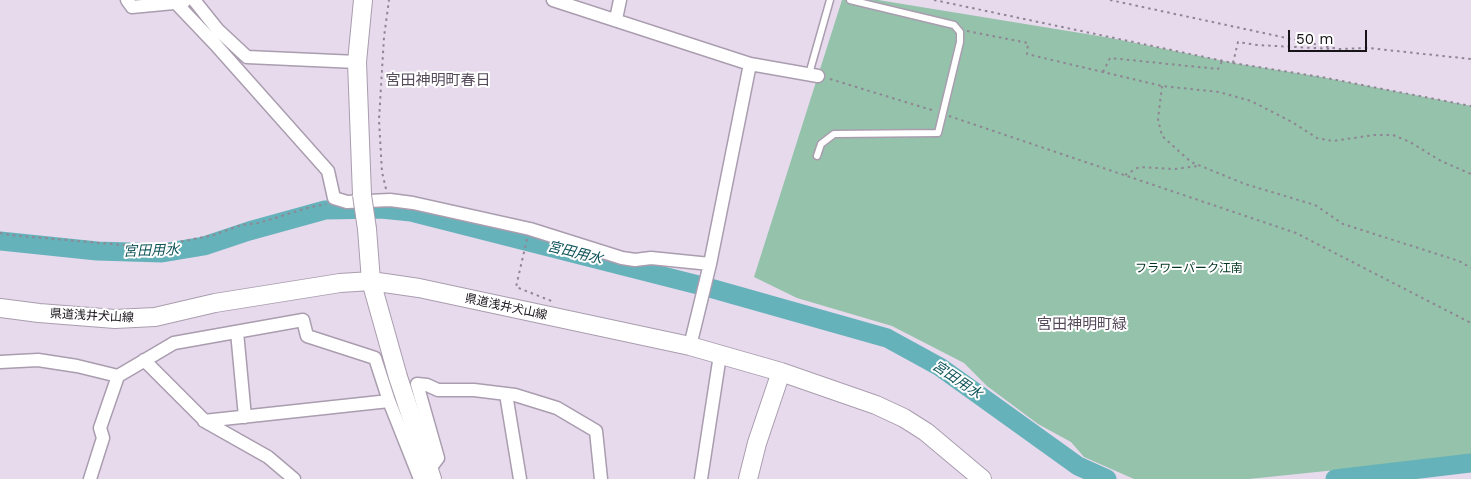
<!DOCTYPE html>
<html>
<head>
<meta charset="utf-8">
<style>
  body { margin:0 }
  #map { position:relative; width:1471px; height:479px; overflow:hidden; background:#e7daed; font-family:"Work Sans",sans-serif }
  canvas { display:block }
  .scale { position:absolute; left:1288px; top:30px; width:79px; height:22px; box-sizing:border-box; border:2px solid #171319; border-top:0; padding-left:6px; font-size:15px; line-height:18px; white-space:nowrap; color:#171319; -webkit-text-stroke:4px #fff; paint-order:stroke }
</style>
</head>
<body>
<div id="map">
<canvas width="1471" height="479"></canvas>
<div class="scale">50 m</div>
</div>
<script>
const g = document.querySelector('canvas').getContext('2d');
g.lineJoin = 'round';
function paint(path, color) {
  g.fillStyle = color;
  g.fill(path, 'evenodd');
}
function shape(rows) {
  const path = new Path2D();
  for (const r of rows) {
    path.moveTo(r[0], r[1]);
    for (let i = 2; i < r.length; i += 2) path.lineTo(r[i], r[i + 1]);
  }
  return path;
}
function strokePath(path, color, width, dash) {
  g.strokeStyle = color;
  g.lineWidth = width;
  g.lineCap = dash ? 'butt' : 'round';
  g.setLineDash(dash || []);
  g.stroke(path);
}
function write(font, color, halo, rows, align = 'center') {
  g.font = font + ' "Work Sans","Noto Sans JP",sans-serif';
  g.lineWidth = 4;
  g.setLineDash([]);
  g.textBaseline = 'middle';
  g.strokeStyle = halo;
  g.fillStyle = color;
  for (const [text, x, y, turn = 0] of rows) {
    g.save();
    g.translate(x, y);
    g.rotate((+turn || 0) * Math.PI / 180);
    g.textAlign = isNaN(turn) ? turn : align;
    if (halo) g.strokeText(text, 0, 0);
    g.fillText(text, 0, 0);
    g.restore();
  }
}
const green = shape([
  [842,0,878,0,1111,38,1233,63,1321,77,1471,106,1471,456,1249,479,1134,479,1084,457,1071,442,1038,424,987,386,964,363,892,326,797,298,754,277]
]);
const river = shape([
  [0,241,97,251,162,253,204,246,249,231,325,210,381,209,411,212,710,288,887,338,940,367,1078,466,1107,479],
  [1335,479,1471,463]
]);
const path = shape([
  [934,0,1233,63,1321,77,1471,106],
  [1110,0,1338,49,1368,48,1471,59],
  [967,31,1028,43,1027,54,1162,86,1219,92,1251,101,1292,122,1317,138,1333,141,1374,135,1393,135,1410,142,1441,161,1471,174],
  [1233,63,1238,42,1257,45,1333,49],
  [1103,72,1110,58,1218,69,1222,61],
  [830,79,935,111],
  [1162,86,1158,119,1162,136,1191,162,1245,184,1315,205,1343,224,1459,261,1471,268],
  [949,116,1296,233,1471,323],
  [1125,175,1139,167,1175,169,1198,166],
  [386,189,382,172,379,120,384,37,389,0],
  [0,233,10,235,134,246,169,244,214,235,241,225,259,223,307,208,326,204],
  [527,239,516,287,554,302]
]);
const lane = shape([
  [809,74,830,0],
  [817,156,821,144,834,134,938,133,960,42,960,32,954,25,850,0]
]);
const street = shape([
  [127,0,132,7,184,2],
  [194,0,218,30,247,57,357,62],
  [553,0,750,64,818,76],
  [176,3,215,44,328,171,334,198,347,202,390,200,413,203,530,229,622,258,635,260,651,258,710,264],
  [616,19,620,0],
  [237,332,245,417],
  [690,346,710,264,750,64],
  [144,360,206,422,268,457,294,479],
  [0,362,38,360,77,366,118,376],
  [506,394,520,479],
  [204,421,389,401],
  [429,470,438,458,417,384,427,385,438,390,474,390,515,395,557,408,596,431,601,479],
  [90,479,103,438,100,428,118,376,174,343,303,320,307,336,375,358,389,401,420,479],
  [701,479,720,355]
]);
const secondary = shape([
  [362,195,357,62,363,0],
  [367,229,371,281,398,377,432,479],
  [0,308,39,313,115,319,155,317,215,303,340,283,371,281,419,288,690,346,781,372,876,405,904,418,926,432,982,479],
  [748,479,757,443,781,372]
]);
const secondaryBridge = shape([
  [362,195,367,229]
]);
const parkNames = [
  ["フラワーパーク江南",1189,268]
];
const streetNames = [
  ["県道浅井犬山線",506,307,12],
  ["県道浅井犬山線",92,316,3]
];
const waterNames = [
  ["宮田用水",151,251,-2],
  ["宮田用水",575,253,14],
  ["宮田用水",957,380,34]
];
const quarterNames = [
  ["宮田神明町春日",438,81],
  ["宮田神明町緑",1082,325]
];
paint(green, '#94c2aa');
strokePath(river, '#65b2ba', 19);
strokePath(lane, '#a99daf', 9);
strokePath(street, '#a99daf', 15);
strokePath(secondary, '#a99daf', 20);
strokePath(path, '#8f8693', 2, [2.5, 4]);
strokePath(lane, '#fff', 6);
strokePath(street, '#fff', 12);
strokePath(secondary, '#fff', 18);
strokePath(secondaryBridge, '#a99daf', 20, []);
strokePath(secondaryBridge, '#fff', 18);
write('12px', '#003420', '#fff', parkNames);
write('12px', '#171319', '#fff', streetNames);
write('italic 14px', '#10545a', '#fff', waterNames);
write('15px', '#564b5b', '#fff', quarterNames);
</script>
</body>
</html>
